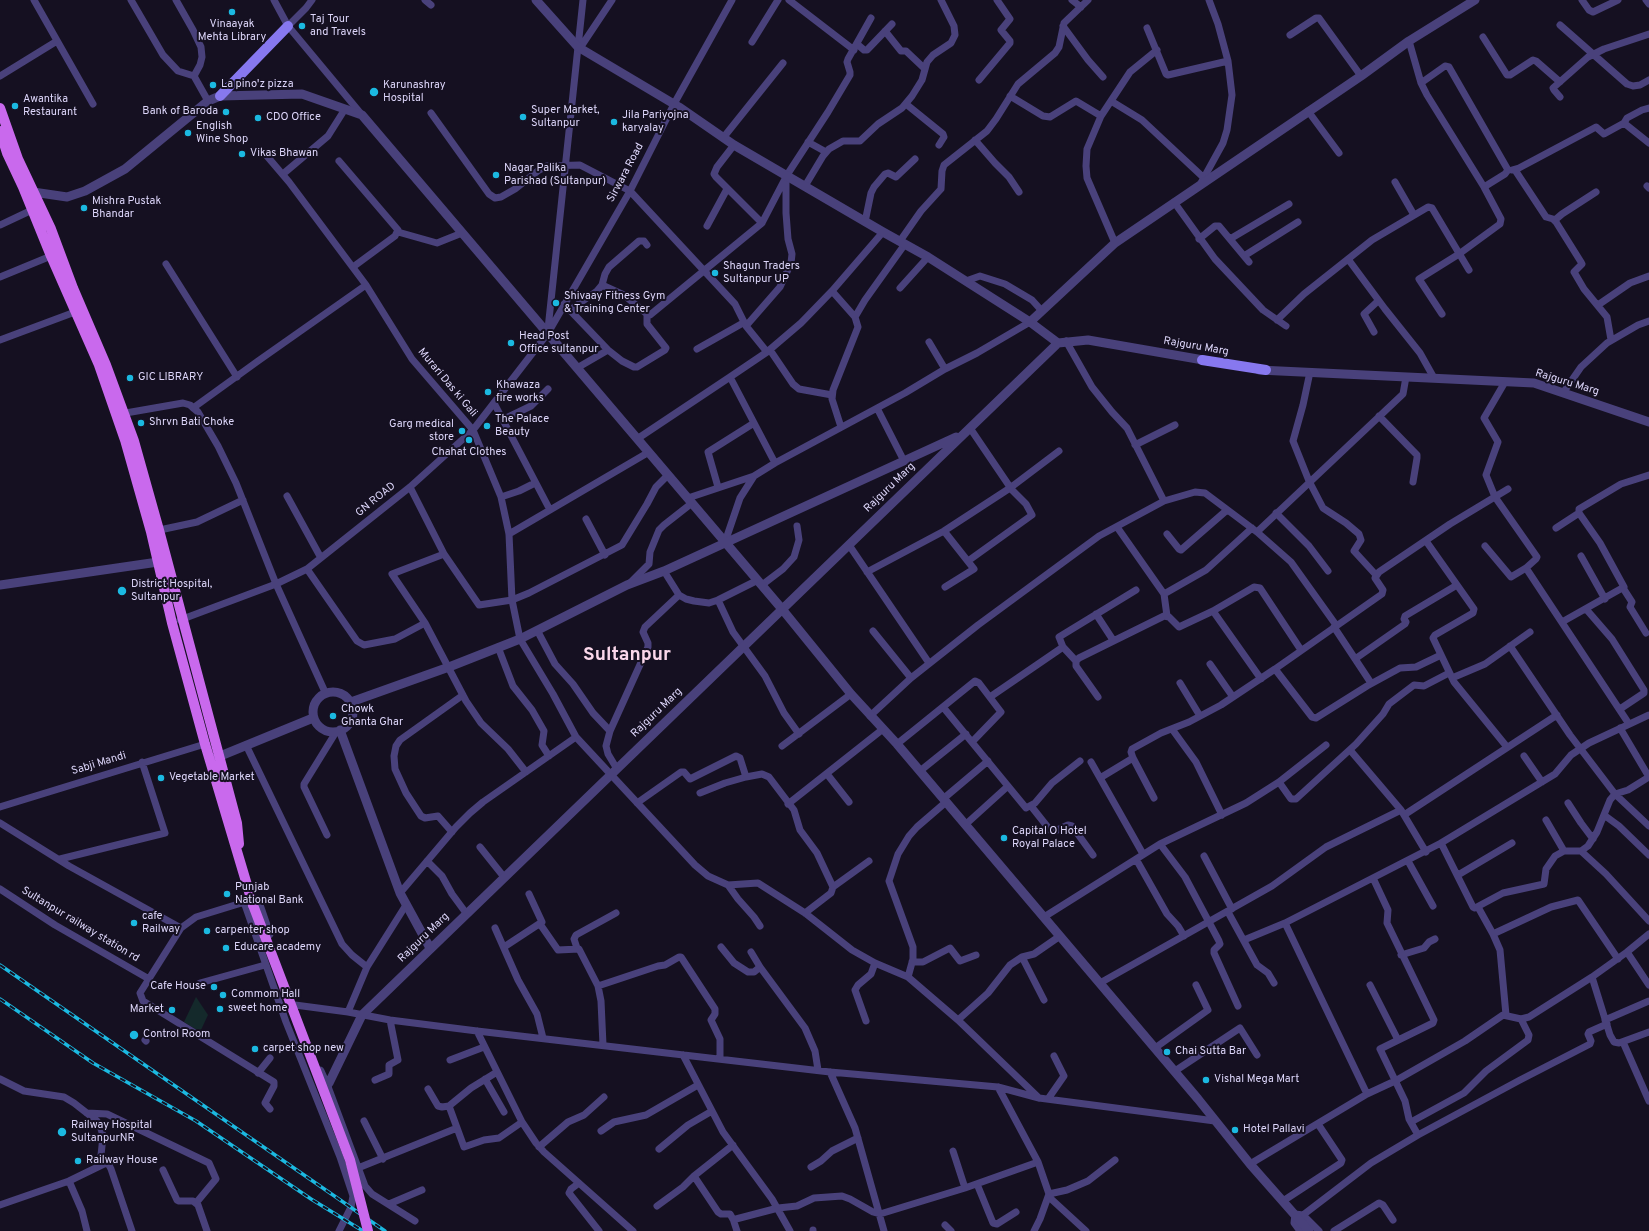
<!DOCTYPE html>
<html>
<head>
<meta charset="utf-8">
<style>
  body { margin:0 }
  canvas { display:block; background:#151021 }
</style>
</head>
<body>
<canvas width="1649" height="1231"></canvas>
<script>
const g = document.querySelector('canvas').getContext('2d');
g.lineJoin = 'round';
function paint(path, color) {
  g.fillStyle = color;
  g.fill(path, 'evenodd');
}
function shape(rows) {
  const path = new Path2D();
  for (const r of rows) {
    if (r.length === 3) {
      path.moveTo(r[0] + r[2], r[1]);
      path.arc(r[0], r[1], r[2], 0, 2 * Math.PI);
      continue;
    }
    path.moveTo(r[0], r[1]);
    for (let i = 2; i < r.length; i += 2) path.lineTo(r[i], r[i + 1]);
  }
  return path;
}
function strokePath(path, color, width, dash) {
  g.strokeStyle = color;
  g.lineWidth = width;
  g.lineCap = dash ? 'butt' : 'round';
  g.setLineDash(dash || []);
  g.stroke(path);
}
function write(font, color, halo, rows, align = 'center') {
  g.font = font + ' Overpass,sans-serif';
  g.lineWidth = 4;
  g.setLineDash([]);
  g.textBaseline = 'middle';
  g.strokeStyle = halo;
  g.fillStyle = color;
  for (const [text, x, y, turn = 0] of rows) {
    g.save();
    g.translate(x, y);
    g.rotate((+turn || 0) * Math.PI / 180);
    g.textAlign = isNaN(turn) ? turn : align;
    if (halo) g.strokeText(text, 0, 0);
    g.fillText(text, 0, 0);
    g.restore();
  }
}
const green = shape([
  [196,997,208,1015,200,1032,184,1022]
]);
const minor = shape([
  [34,0,93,104],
  [131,0,163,55,178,71,194,76,208,101],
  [176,0,193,30,201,47,202,57,200,65,194,76],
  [274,0,288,26,362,115],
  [425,0,431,5],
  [789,0,854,50],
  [1072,0,1081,7],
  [1582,0,1589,10,1593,12,1618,0],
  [1646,0,1649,4],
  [1560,25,1627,84,1633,86,1640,85,1649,80],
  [288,26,306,8,312,0],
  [1063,26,1088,60,1103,77],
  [1147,28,1166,74,1168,75,1228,61],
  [885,31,901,51,906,51,925,69],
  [1290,35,1316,18,1319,18,1361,76],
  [1483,37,1507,75,1510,75,1533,60,1536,61,1560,82],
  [1409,41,1421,83,1427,95,1484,187,1501,219,1500,224,1459,254,1419,279,1442,314],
  [752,42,778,0],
  [857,44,864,50,867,50,892,24],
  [580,48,612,0],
  [0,76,57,41],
  [979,80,1010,43,1010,41,1001,30,1010,19,997,0],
  [1421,83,1445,66,1449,67,1508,170,1505,174,1484,187],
  [1010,96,1043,116,1050,117,1076,101,1101,116],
  [1560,97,1554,90,1553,88,1588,57,1604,49,1649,34],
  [1111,101,1142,120,1204,178],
  [906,104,943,134,944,137,939,145],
  [1308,111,1339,153],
  [431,113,489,194,495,198,501,197,515,189,539,170,547,166,580,165,630,191,735,304,746,326],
  [1624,123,1627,118,1642,110,1649,108],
  [723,138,783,63],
  [975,140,995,163,1009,177,1019,192],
  [808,142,826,152],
  [734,145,717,167,714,174,716,177,762,223],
  [266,155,289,182,366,285,412,359,473,430,501,497,509,534,512,600,520,639,553,694,576,737,695,865,708,876,728,885,758,883,805,913,852,950,875,963,908,977,958,1020,1039,1098],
  [339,161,398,230,395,236,353,267],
  [1512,170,1519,168,1596,127,1604,134,1624,123,1649,143],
  [1515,170,1546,217,1553,219,1556,222,1581,262,1582,264,1574,272,1584,289,1607,317,1611,340],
  [283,174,328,136,345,109],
  [1395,182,1414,215],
  [1201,183,1223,143,1227,130,1232,95,1228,61,1218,24,1209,0],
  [805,186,823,156,829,149,843,141,860,141,878,124,902,108,912,96,922,80,927,62,933,55,951,43,955,35,954,26,941,0],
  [1647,186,1649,188],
  [1174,202,1215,259,1263,310,1286,326],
  [1555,220,1562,214,1596,192],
  [865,222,871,193,874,187,885,174,888,173,896,177,915,159],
  [0,225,32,210],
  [707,226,727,189],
  [398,232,437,243,462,233],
  [1199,239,1215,226,1219,226,1249,262],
  [1230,239,1289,204],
  [900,241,921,211,941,189,942,171,944,165,987,131,996,119,1018,84,1055,53,1059,47,1064,23,1088,0],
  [1115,243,1087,178,1086,166,1087,149,1101,116,1130,72,1157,50],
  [1244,256,1298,222],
  [1348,259,1385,309,1420,353,1434,378],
  [166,264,237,377],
  [0,277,51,256],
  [966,281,980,276,1005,284,1032,300,1042,311],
  [602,285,624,295,647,314,650,315,762,223,787,175,828,112,850,75,850,72,847,62,848,59,871,18],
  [900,288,928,257],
  [832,291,855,317],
  [564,304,608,350,622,361,634,367,637,367,665,350,666,348,647,324,647,314],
  [1598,305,1630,283,1649,276],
  [570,310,597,291,602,285,605,274,609,267,639,241,644,241,647,245],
  [1277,320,1304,294,1372,240,1428,207,1432,208,1469,270],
  [548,329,583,0],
  [1374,332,1364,314,1378,301],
  [0,340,75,312],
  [929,342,945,369],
  [697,349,743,323],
  [770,350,793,384,799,389,832,395],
  [767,352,746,326,780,287,791,263,792,254,788,239,786,213,786,178],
  [577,368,608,350],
  [1310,372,1303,405,1293,441,1309,481,1323,508,1346,523,1359,534,1361,540,1354,551,1376,575],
  [1563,393,1581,367,1607,343,1638,325,1649,321],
  [494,403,550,510],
  [193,408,258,361,366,285],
  [877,408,904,461],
  [120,414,183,403,190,405,198,412,218,446,236,483,276,584,325,692],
  [1379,416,1417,455,1417,458,1413,482],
  [502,420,531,406,548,389],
  [841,427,832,399,833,390,858,327,855,317,865,300,905,244],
  [637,439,730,377],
  [1135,445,1175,425],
  [775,463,730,377,767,352,801,323,832,291,883,232],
  [718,487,708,452,754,423],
  [287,496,321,558],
  [501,497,519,491,535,483],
  [688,498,754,476],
  [1164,501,1195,492,1205,493,1257,532,1403,394,1406,377],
  [1276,513,1309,546,1328,571],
  [586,519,605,555],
  [1117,527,1164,594],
  [1556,528,1579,513],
  [155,531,197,522,243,500],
  [944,531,974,569,945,587],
  [1257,532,1291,562,1336,625],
  [509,534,649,452],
  [1167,534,1179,549,1181,550,1227,510],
  [1426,541,1474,609,1473,613,1435,635,1433,638,1454,682,1507,747],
  [725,542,740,498,754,476,775,463,905,393,945,369,977,353,1030,322],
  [849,545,929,663],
  [1485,546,1511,577,1526,568,1536,559,1537,557,1495,497,1486,475,1498,442,1484,418,1505,382],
  [444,554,479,605,512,600,529,593,622,545,647,504,656,487,668,475],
  [1581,556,1605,599],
  [968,561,1032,515,1026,504,1012,490,970,428],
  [1526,568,1629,724],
  [307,569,357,641,364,645,395,639,425,623,392,574,444,554,410,487],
  [664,571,679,595],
  [867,572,944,531,1010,488,1059,451],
  [629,584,649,564,650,552,659,530,664,525,692,503],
  [762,585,783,569,794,557,799,540,797,526],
  [1623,588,1632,602,1630,607,1646,633],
  [718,600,733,632,765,676,784,713,799,734],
  [1586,609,1612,639,1644,690,1644,693,1620,709],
  [1213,611,1261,679],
  [1096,614,1113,640],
  [1167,616,1164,594,1206,570,1252,528],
  [180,620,276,584,307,569,410,487,473,430,548,333,630,191,674,104,732,0],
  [1562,622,1624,587,1600,543,1579,513,1579,509,1621,484,1649,475],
  [425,623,466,701,481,723,508,749,526,772],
  [1334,627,1371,683],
  [537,630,555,664,573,684,593,713,610,731],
  [873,631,911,678],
  [1510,646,1570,735,1615,794,1649,826],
  [498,647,513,686,532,710,544,731,542,745,549,756],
  [1355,659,1405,624,1406,622,1404,619,1405,616,1457,585],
  [1076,661,1063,647,1059,637,1136,590],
  [1210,664,1233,697],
  [1275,669,1312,717,1316,718,1367,686,1400,668,1416,667,1441,655],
  [1452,678,1485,664,1530,632],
  [1180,683,1200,716],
  [990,697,1063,647],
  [1098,697,1076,666,1076,661,1079,658,1164,616,1169,617,1179,627,1213,611,1254,587,1260,588,1301,650],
  [943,707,1026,808,1035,803,1052,783,1080,761],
  [870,716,911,678,978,625,1099,536,1164,501,1127,428,1112,412,1092,387,1066,341],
  [1620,728,1649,777],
  [1172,729,1196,762,1222,815],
  [897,744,975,681,979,683,1001,712,972,742],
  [246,745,342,944,352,955,367,967],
  [782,746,851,694],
  [1350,750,1401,810],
  [1524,756,1542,782],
  [1091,762,1143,854],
  [617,769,608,754,606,746,610,731,648,647,648,643,643,632,645,627,679,595,686,599,694,601,709,603,718,600,758,580],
  [920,771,966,734],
  [827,774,849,802],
  [1100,778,1133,758],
  [1279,782,1291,799,1296,799,1356,744,1383,714,1389,704,1414,685,1424,686,1449,673],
  [700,793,725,783,746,777,762,774,769,777,794,810,800,830,817,853,833,887,831,893,805,913],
  [1154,798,1133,758,1131,752,1132,749,1161,733,1189,722,1221,705,1275,669,1382,594,1383,590,1375,578,1379,572,1450,524,1508,489],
  [943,799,988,761],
  [637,803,681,772,684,772,690,779,736,756,740,758,746,777],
  [1568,803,1581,823,1593,839],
  [788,804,883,729],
  [1031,806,1050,830,1055,831,1068,825,1072,826,1093,855],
  [0,807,205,744],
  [1404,815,1557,715],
  [1604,815,1619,826,1649,855],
  [1546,820,1564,851],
  [0,823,69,866,181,928],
  [965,825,1008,786],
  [452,832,438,816,425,818,421,816,406,793,395,769,394,756,396,746,400,740,463,695],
  [327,835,304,787,304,784,336,732],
  [1441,843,1473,907,1475,908,1503,893,1544,884,1546,869,1555,856,1564,851,1581,851,1588,846,1597,832,1610,800,1615,794,1628,790,1649,777],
  [1160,844,1185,877,1219,941,1220,944,1214,950,1214,953,1238,1006],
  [480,847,504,877],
  [1581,851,1606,874,1649,921],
  [1204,856,1232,909],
  [60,859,165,833,142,762],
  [1136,859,1167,914,1178,926,1184,936],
  [427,861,442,876,452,894,466,913],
  [1408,861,1433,906],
  [1458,875,1512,843],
  [1373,878,1388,910,1387,923,1434,1020,1433,1023,1380,1049,1405,1101,1409,1119,1418,1135],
  [728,885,738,899,754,917,760,926],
  [833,887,869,861],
  [0,889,55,925,149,979],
  [400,893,456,827,470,813,483,802,576,737],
  [248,901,196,917,181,928,140,993,143,1001,274,1082,274,1086,265,1103,270,1109],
  [244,902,286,1022,340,1157,353,1196,351,1207,339,1231],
  [1478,907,1493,934,1500,950,1506,1015],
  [1228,912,1257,965,1268,973,1274,983],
  [1044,917,1160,844,1246,803,1279,782,1326,745],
  [540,924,558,950,579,949,598,986,601,1001,603,1045],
  [495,928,518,980,537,1014,543,1038],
  [1493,934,1551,907,1578,900,1618,959],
  [1244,940,1285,923],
  [504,947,542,922,529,894],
  [721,947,734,963,748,972,754,972,760,967],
  [577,948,574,939,576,935,616,913],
  [751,952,760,967,805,1028,815,1051,818,1070],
  [1627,952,1649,985],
  [1401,955,1424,948,1429,942,1435,939],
  [1022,957,1044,1000],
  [912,962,923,962,950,948,960,961,976,955],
  [908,977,913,959,913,947,889,881,898,854,909,836,917,827,946,802],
  [1592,977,1610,1035,1614,1042,1619,1043,1649,1032],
  [200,983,265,965],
  [1100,983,1272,886,1326,847,1401,810,1426,852],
  [1370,985,1398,1040],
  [598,986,658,966,665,965,679,957,681,957,715,1009,715,1014,711,1020,720,1039,720,1059],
  [295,1005,348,1012,390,1020,477,1031,830,1072,998,1087,1039,1098,1215,1121],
  [348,1012,367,967,406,905],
  [958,1020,988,993,1010,965,1022,957,1034,954,1060,936],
  [1605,1020,1649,1001],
  [866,1021,855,990,858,985,871,974,875,963],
  [477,1031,522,1122,536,1143,544,1152,633,1231],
  [145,1040,146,1041],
  [1623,1042,1649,1101],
  [1155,1048,1208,1010,1196,985],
  [683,1055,723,1132,772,1199,790,1231],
  [450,1060,484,1047],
  [1175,1071,1240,1028,1257,1055],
  [830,1072,855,1128,884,1231],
  [258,1073,270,1058],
  [0,1079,24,1091,64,1097,74,1103,97,1121,100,1125,103,1136,100,1165],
  [485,1079,504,1112],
  [375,1080,389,1074,389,1065,398,1060,390,1020],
  [327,1084,365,1186,372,1194,415,1221],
  [998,1087,1038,1162,1049,1194,1040,1219,1034,1231],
  [428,1089,438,1106,442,1107,449,1106,471,1088,497,1072],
  [1367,1094,1285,923,1441,843,1555,774,1571,755,1589,743,1649,715],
  [1048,1099,1064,1076,1054,1056],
  [449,1106,464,1147,484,1140,499,1138,522,1122],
  [87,1113,107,1114,209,1163,216,1179,196,1203],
  [364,1121,383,1159],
  [1411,1122,1464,1093,1486,1071,1528,1040,1529,1035,1521,1019],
  [601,1131,614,1122,646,1115,698,1085],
  [539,1147,568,1122,584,1115,604,1097],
  [659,1149,688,1125,712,1111],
  [953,1151,965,1188],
  [1250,1164,1367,1094,1395,1081,1465,1041,1503,1015,1521,1019,1529,1017,1592,977,1627,952,1649,934],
  [811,1167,821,1161,832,1151,858,1138],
  [358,1168,457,1128],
  [163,1170,177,1200,179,1201,193,1201,198,1205,207,1231],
  [694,1176,718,1212,721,1214,730,1214,734,1221],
  [69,1181,82,1211,87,1231],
  [579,1183,571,1189,569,1193,599,1231],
  [977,1184,993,1223,997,1224,1016,1212],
  [1049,1194,1067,1190,1088,1181,1115,1160],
  [1049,1197,1086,1231],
  [1283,1201,1341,1163,1342,1160,1318,1124],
  [389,1204,422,1190],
  [0,1205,69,1181,106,1163,109,1165,111,1169,132,1231],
  [657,1206,683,1187,694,1176,733,1145],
  [1303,1215,1371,1163,1418,1135,1520,1080,1590,1044,1591,1041,1588,1034,1589,1032,1607,1024],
  [945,1225,951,1231],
  [813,1230,813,1231],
  [737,1231,734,1222,736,1219,778,1208,797,1206,814,1198,842,1196,850,1199,873,1212,880,1214,965,1188,1038,1162],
  [1300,1231,1294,1223,1295,1214,1303,1215,1319,1231],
  [1334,1231,1379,1203,1383,1205,1393,1220]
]);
const tertiary = shape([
  [536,0,578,47,679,107,734,145,883,232,928,257,1030,322,1058,343],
  [33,192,67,197,85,191,125,169,208,101,220,96,302,94,362,115,782,609,851,694,897,744,1198,1099,1250,1164,1309,1231],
  [1030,322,1115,243,1361,76,1409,41,1475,0],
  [1259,370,1534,383,1649,422],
  [0,585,158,562],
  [333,712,20],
  [351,702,449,667,520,639,627,585,664,571,956,437],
  [340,730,400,893,430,948],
  [213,759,313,718],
  [252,899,258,902,269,934],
  [320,1071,325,1082,329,1083,362,1015,1058,343,1088,340,1209,361]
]);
const secondary = shape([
  [220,96,288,26],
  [1202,360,1266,370]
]);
const primary = shape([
  [0,108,18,159,51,229,73,288,106,365,134,441,159,530,237,823,239,844],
  [0,131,7,153,23,187,51,256,99,365,125,440,151,532,172,623,205,744,253,905]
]);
const rail = shape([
  [0,965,385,1231],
  [0,999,93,1063,196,1121,311,1199,363,1231]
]);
const primaryBridge = shape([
  [253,905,350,1160,368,1231]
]);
const markers = [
  [232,12,4,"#1bb9e1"],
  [302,26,4,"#1bb9e1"],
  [213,85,4,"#1bb9e1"],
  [374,92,5,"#1bb9e1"],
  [15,106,4,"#1bb9e1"],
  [226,112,4,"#1bb9e1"],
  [523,117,4,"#1bb9e1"],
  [258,118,4,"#1bb9e1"],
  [614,122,4,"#1bb9e1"],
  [188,133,4,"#1bb9e1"],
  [242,154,4,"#1bb9e1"],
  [496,175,4,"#1bb9e1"],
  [84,208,4,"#1bb9e1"],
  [715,273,4,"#1bb9e1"],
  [556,303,4,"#1bb9e1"],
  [511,343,4,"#1bb9e1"],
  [130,378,4,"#1bb9e1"],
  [488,392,4,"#1bb9e1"],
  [141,423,4,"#1bb9e1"],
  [487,426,4,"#1bb9e1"],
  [462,431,4,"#1bb9e1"],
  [469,440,4,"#1bb9e1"],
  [122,591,5,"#1bb9e1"],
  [333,716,4,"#1bb9e1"],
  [161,778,4,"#1bb9e1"],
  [1004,838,4,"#1bb9e1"],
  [227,894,4,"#1bb9e1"],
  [134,923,4,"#1bb9e1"],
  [207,931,4,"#1bb9e1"],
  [226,948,4,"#1bb9e1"],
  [214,987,4,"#1bb9e1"],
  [223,995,4,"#1bb9e1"],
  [220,1009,4,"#1bb9e1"],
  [172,1010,4,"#1bb9e1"],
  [134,1035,5,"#1bb9e1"],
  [255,1049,4,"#1bb9e1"],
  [1167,1052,4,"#1bb9e1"],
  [1206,1080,4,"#1bb9e1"],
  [1235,1130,4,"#1bb9e1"],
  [62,1132,5,"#1bb9e1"],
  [78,1161,4,"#1bb9e1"]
];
const poiNames = [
  ["Taj Tour",310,20],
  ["and Travels",310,33],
  ["Vinaayak",232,25,"center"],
  ["Mehta Library",232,38,"center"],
  ["La pino'z pizza",221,85],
  ["Karunashray",383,86],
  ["Hospital",383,99],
  ["Awantika",23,100],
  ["Restaurant",23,113],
  ["Super Market,",531,111],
  ["Sultanpur",531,124],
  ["Bank of Baroda",218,112,"right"],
  ["Jila Pariyojna",622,116],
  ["karyalay",622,129],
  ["CDO Office",266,118],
  ["English",196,127],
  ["Wine Shop",196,140],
  ["Vikas Bhawan",250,154],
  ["Nagar Palika",504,169],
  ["Parishad (Sultanpur)",504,182],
  ["Mishra Pustak",92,202],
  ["Bhandar",92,215],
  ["Shagun Traders",723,267],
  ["Sultanpur UP",723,280],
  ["Shivaay Fitness Gym",564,297],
  ["& Training Center",564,310],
  ["Head Post",519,337],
  ["Office sultanpur",519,350],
  ["GIC LIBRARY",138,378],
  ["Khawaza",496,386],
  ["fire works",496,399],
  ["The Palace",495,420],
  ["Beauty",495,433],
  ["Shrvn Bati Choke",149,423],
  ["Garg medical",454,425,"right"],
  ["store",454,438,"right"],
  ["Chahat Clothes",469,453,"center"],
  ["District Hospital,",131,585],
  ["Sultanpur",131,598],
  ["Chowk",341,710],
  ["Ghanta Ghar",341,723],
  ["Vegetable Market",169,778],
  ["Capital O Hotel",1012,832],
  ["Royal Palace",1012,845],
  ["Punjab",235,888],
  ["National Bank",235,901],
  ["cafe",142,917],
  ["Railway",142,930],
  ["carpenter shop",215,931],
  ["Educare academy",234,948],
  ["Cafe House",206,987,"right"],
  ["Commom Hall",231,995],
  ["sweet home",228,1009],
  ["Market",164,1010,"right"],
  ["Control Room",143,1035],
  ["carpet shop new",263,1049],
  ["Chai Sutta Bar",1175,1052],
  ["Vishal Mega Mart",1214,1080],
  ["Railway Hospital",71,1126],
  ["SultanpurNR",71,1139],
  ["Hotel Pallavi",1243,1130],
  ["Railway House",86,1161]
];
const streetNames = [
  ["Sirwara Road",626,173,-62],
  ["Rajguru Marg",1196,347,10],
  ["Murari Das ki Gali",447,383,50],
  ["Rajguru Marg",1567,383,17],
  ["Rajguru Marg",890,488,-44],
  ["GN ROAD",376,500,-39],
  ["Rajguru Marg",657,713,-44],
  ["Sabji Mandi",99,764,-17],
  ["Sultanpur railway station rd",80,925,31],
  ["Rajguru Marg",424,938,-44]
];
const townNames = [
  ["Sultanpur",627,656]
];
paint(green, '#14292b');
strokePath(minor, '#49417b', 7);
strokePath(tertiary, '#49417b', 9);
strokePath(secondary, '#8778ef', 10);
strokePath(primary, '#c969ed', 10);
strokePath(rail, '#1bb9e1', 3.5);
strokePath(rail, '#151021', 2, [6]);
strokePath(primaryBridge, '#c969ed', 10);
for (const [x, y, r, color] of markers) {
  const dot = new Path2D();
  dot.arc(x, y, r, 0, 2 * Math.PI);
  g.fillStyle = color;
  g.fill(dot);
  strokePath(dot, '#151021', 1.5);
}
write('11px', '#ddd6fa', '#151021', poiNames, 'left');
write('11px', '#ddd6fa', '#151021', streetNames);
write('bold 19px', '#fad7ea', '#151021', townNames);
</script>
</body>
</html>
